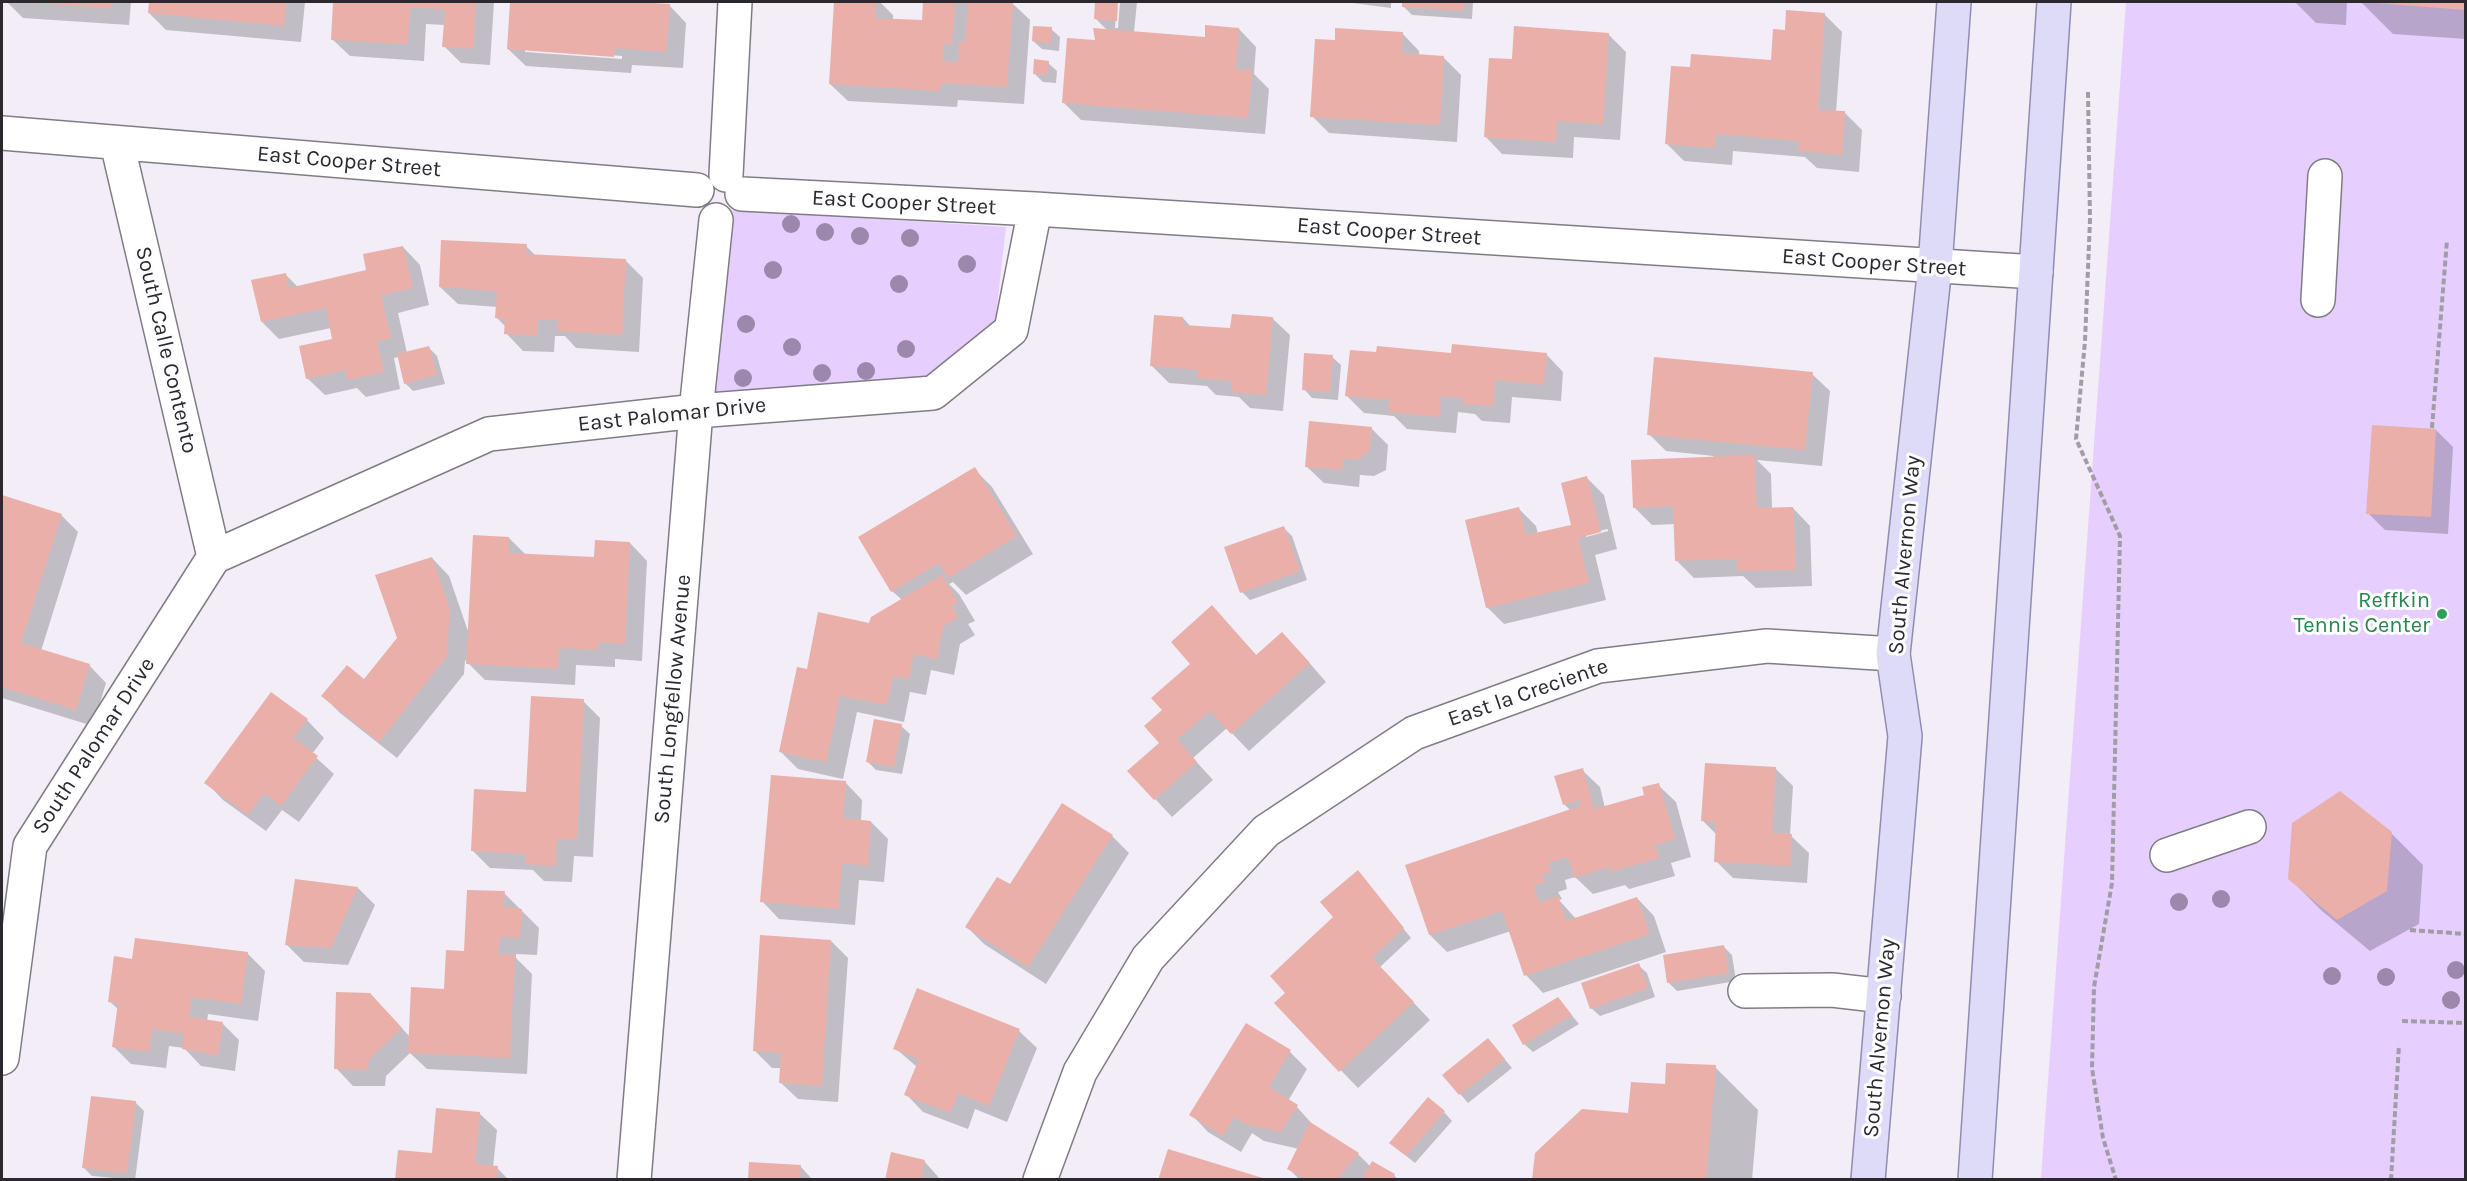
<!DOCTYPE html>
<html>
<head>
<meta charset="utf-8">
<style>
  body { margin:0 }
  #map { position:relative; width:2467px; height:1181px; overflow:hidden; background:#f2edf7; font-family:Karla,sans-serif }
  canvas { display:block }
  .frame { position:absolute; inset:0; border:3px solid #2b292d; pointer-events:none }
</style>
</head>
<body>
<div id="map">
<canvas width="2467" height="1181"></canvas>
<div class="frame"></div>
</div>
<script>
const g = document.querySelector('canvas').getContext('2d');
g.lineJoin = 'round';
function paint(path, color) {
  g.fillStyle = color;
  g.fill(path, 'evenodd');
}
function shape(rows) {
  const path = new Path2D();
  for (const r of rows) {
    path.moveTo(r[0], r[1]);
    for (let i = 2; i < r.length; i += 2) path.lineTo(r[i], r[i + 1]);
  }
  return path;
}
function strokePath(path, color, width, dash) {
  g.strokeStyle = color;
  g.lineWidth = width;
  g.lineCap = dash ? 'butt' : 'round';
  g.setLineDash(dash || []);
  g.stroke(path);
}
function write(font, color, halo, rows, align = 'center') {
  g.font = font + ' Karla,sans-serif';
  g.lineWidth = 6;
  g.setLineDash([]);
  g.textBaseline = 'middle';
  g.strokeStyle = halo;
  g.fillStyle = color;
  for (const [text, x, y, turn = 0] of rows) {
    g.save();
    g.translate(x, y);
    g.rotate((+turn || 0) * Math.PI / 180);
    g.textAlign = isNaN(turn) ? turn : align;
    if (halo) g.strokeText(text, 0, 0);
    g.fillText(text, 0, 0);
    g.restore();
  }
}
const green = shape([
  [2126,2,2465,2,2465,1179,2039,1180,2041,1177],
  [724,209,1006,227,995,324,926,382,709,403]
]);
const shadow = shape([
  [7,2,131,2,129,25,23,18],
  [150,2,305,2,301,42,166,30,149,13],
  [335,2,494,2,490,65,461,63,444,46,445,25,426,24,424,61,350,56,332,39],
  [512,2,635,2,669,5,686,23,683,68,632,65,631,73,526,66,508,49],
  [525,49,622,56,622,59,525,52],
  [835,2,880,2,893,15,893,20,923,22,924,2,1012,3,1030,20,1024,104,958,100,957,107,848,101,830,84],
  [1097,2,1117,2,1115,28,1118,28,1120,2,1137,2,1134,32,1206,38,1239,29,1256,47,1254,74,1269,89,1265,134,1081,120,1064,103,1097,42,1107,30,1095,18],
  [1345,2,1391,2,1391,8],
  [1404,2,1473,2,1472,19,1412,15,1404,7],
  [2295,2,2347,2,2346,25,2316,23],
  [2361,2,2466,2,2466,39,2393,34],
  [1824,14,1842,32,1836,112,1845,113,1862,130,1859,172,1817,168,1805,157,1733,151,1732,165,1684,161,1667,144,1691,69,1772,61,1786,32],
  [1051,29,1060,37,1059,51,1042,49,1033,41],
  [1402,33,1419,51,1419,56,1444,58,1461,75,1457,142,1329,133,1312,116,1336,42],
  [1608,34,1626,52,1620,140,1574,137,1573,158,1502,154,1485,136,1513,61],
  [1048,63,1057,71,1056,83,1043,82,1034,73],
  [526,246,536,256,626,261,643,278,639,352,576,348,565,336,555,336,554,352,523,351,506,333,506,327,497,318,498,307,458,304,440,287],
  [403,247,420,265,429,305,398,313,407,353,429,348,437,356,445,384,413,391,405,383,399,357,394,358,400,389,366,397,357,388,325,395,307,378,334,340,331,328,279,339,262,322,285,274,298,287,368,272],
  [1183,318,1191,327,1231,330,1272,318,1290,335,1283,411,1250,408,1239,397,1216,395,1207,386,1169,383,1151,365],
  [1546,354,1563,372,1561,401,1512,397,1510,423,1482,421,1475,414,1458,412,1456,433,1407,429,1394,416,1364,413,1347,396,1452,355],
  [1332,357,1341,365,1338,400,1312,398,1304,389],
  [1812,374,1830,391,1822,466,1757,460,1771,474,1772,509,1793,508,1810,526,1812,586,1756,588,1743,576,1694,578,1676,560,1675,524,1652,525,1635,508,1714,456,1666,451,1649,434],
  [1371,428,1388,445,1386,470,1374,476,1360,475,1359,487,1324,483,1306,466],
  [2436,430,2453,447,2448,534,2385,530,2368,513],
  [974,469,992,487,1033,554,966,595,953,582,949,584,959,594,975,621,968,624,975,635,960,644,954,675,931,670,926,695,910,692,904,722,857,712,843,779,798,769,781,752,808,671,902,600,892,591],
  [1587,478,1604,495,1617,549,1595,555,1606,600,1504,624,1487,607,1519,509,1536,526,1538,534,1573,526],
  [1608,529,1608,531,1586,537,1586,534],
  [2,497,61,515,78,532,41,651,89,665,106,683,93,726,2,698],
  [1283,527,1292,536,1307,580,1250,600,1242,592],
  [509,538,526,555,596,559,630,543,647,561,642,661,615,659,615,667,576,665,575,685,485,680,465,660,464,674,397,758,340,713,323,696,364,681,398,638,432,558,449,576,469,634],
  [1229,625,1257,656,1299,651,1326,682,1249,751,1227,728,1193,758,1213,780,1172,817,1129,771,1161,743,1164,710,1192,664],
  [271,694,307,720,324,738,312,754,334,774,299,822,282,810,266,831,223,800,206,782],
  [583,701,600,718,593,857,574,856,572,882,544,881,533,870,490,868,473,851,528,793],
  [901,726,910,734,902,774,876,770,868,762],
  [1776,769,1793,786,1790,835,1809,853,1807,883,1733,878,1716,861,1717,835,1703,821],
  [1582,770,1600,787,1605,808,1646,796,1658,785,1676,802,1691,857,1671,863,1675,876,1629,889,1625,885,1593,894,1575,877,1565,880,1567,889,1558,892,1562,899,1559,900,1576,919,1637,898,1654,916,1666,952,1543,993,1526,975,1511,931,1447,952,1430,935,1407,865,1570,810,1564,804],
  [845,782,862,800,861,821,871,822,888,839,884,882,859,880,855,925,779,919,762,901],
  [2391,833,2423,865,2419,924,2370,951,2322,911,2289,878],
  [1112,836,1129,853,1046,984,984,944,967,927],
  [1358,872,1411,938,1380,967,1430,1020,1358,1088,1276,1003,1287,993,1333,919],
  [358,888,375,905,348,965,304,962,287,945],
  [504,893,539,928,537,955,516,954,516,958,532,974,527,1074,427,1069,410,1053,386,1076,385,1086,353,1086,336,1068,387,1012,410,1037,445,991,466,953],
  [831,941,848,958,838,1102,798,1099,780,1082,781,1068,772,1068,754,1050],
  [1723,946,1732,955,1736,981,1677,991,1669,983,1665,956],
  [248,954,265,971,258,1021,208,1014,207,1021,222,1023,239,1040,235,1071,201,1066,184,1048,169,1046,166,1068,131,1064,114,1047,119,1010,109,1001,134,960],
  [1638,965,1647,973,1655,997,1600,1016,1591,1008],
  [918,990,1019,1031,1037,1048,1007,1122,975,1109,968,1129,923,1112,906,1094,917,1067,895,1048],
  [1558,999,1579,1024,1533,1052,1524,1044],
  [1247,1025,1290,1052,1307,1069,1288,1101,1297,1107,1313,1125,1358,1154,1371,1167,1394,1175,1398,1180,1300,1180,1289,1169,1299,1149,1264,1141,1252,1133,1241,1152,1208,1132,1191,1114],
  [1496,1049,1512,1068,1468,1103,1444,1075],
  [1715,1067,1758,1110,1752,1180,1533,1180,1630,1114,1666,1085],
  [135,1102,144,1111,135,1180,92,1176,84,1168],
  [1444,1112,1452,1121,1415,1163,1400,1151],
  [479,1113,497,1130,493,1167,497,1168,509,1180,397,1180,433,1154],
  [924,1161,941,1180,886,1180],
  [800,1166,813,1180,750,1180]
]);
const building = shape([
  [34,2,113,2,112,8,34,3],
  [149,2,286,2,284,26,148,13],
  [333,2,476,2,473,49,442,47,445,10,410,7,408,44,331,40],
  [510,2,635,2,670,4,666,52,615,48,614,57,507,49],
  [834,2,876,2,875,18,922,20,923,2,955,2,952,45,944,44,943,61,958,62,959,41,965,42,968,2,1013,2,1007,87,941,83,940,91,829,84],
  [1095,2,1118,2,1117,21,1094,19],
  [1402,2,1465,2,1464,11,1402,7],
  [2373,2,2466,2,2466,10,2373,3],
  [1786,10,1825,13,1818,110,1845,111,1842,155,1798,151,1799,141,1716,134,1715,148,1665,144,1671,66,1690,67,1691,54,1771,60,1773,29,1785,30],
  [1205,25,1239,28,1236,69,1252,70,1248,118,1062,103,1067,38,1095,40,1093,28,1205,37],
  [1033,26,1052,27,1051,43,1032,41],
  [1514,26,1609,33,1603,124,1557,121,1556,142,1484,137,1489,58,1512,59],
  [1335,28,1403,32,1401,53,1444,56,1440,125,1310,117,1315,39,1335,40],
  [1034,59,1049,61,1048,75,1033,74],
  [441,240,527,244,526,254,626,259,622,335,557,331,558,320,538,319,537,336,504,334,505,319,495,318,497,291,439,287],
  [403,246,413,288,381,295,391,338,377,341,384,372,347,380,345,370,306,379,299,346,332,339,326,308,261,322,251,280,286,273,289,288,366,270,363,254],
  [1232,314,1273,317,1266,395,1231,392,1232,381,1197,378,1198,370,1150,366,1154,315,1183,317,1183,325,1230,328],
  [1452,344,1547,353,1544,385,1495,380,1493,406,1463,404,1463,398,1441,396,1440,417,1388,412,1389,400,1345,396,1350,350,1376,352,1377,346,1451,353],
  [429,346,437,375,404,384,397,354],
  [1304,353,1333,355,1330,392,1302,390],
  [1654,357,1813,372,1805,450,1647,435],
  [1309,421,1372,427,1369,452,1356,460,1343,458,1342,470,1305,467],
  [2372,425,2436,429,2431,517,2366,514],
  [1754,455,1757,508,1793,507,1796,570,1737,571,1737,559,1675,561,1673,506,1633,508,1631,460],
  [975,467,1017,536,948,578,939,563,891,592,858,537],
  [1587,476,1601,532,1578,538,1589,583,1486,608,1465,520,1519,507,1526,535,1571,525,1561,483],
  [2,495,62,514,21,643,90,664,76,710,2,687],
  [1284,526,1300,571,1240,593,1224,547],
  [473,535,509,537,509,553,594,557,595,540,630,542,625,644,598,642,598,650,559,648,558,669,466,664],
  [432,557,450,609,447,656,379,742,321,696,347,665,364,679,397,638,375,575],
  [942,575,958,603,952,606,958,618,943,626,937,659,914,654,909,679,893,676,887,705,840,696,826,762,779,752,797,667,807,669,818,612,869,623,871,617],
  [1212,605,1256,655,1282,632,1310,663,1231,734,1210,711,1177,739,1197,762,1154,800,1127,771,1159,743,1144,726,1162,710,1151,698,1190,664,1171,642],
  [271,692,308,719,293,738,318,756,281,806,264,793,248,815,204,783],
  [531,696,584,699,577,840,557,839,556,866,525,864,526,854,471,851,474,789,526,792],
  [874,719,902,724,894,767,866,762],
  [1705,763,1776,767,1772,833,1792,834,1790,866,1714,862,1716,822,1701,821],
  [1583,768,1594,809,1644,795,1642,787,1659,783,1675,839,1655,845,1659,858,1610,872,1609,867,1574,878,1568,857,1548,863,1551,872,1542,875,1546,881,1534,886,1539,903,1558,896,1566,921,1637,897,1650,934,1524,976,1502,911,1429,935,1405,865,1580,806,1580,800,1563,805,1554,776],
  [771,775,846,781,843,818,871,821,868,866,842,863,838,909,760,902],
  [2340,791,2392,832,2387,891,2337,920,2288,879,2292,823],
  [1062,803,1113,835,1028,967,965,927,997,877,1010,884],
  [1358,870,1404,928,1372,958,1414,1002,1339,1072,1274,1003,1285,993,1270,976,1333,917,1320,902],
  [295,879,358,887,331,948,285,945],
  [467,890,505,891,503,907,522,909,520,938,500,937,498,954,515,955,510,1058,408,1053,411,987,444,989,446,950,464,951],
  [760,935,831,940,822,1086,779,1083,781,1053,753,1051],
  [135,938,248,952,241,1004,191,997,189,1017,223,1022,218,1055,182,1049,184,1034,152,1029,149,1052,112,1047,118,1003,108,1002,114,956,132,959],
  [1724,945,1729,973,1667,983,1663,955],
  [1639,963,1648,988,1590,1009,1581,983],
  [917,988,1020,1029,989,1106,958,1093,950,1113,904,1095,919,1059,893,1049],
  [336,992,370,993,402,1028,369,1059,368,1070,334,1069],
  [1558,997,1572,1015,1523,1045,1512,1025],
  [1246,1023,1291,1050,1269,1087,1298,1105,1281,1132,1245,1124,1234,1117,1223,1136,1189,1115],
  [1488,1038,1505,1059,1459,1095,1442,1075],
  [1666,1063,1716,1065,1706,1180,1532,1180,1535,1153,1582,1109,1628,1113,1631,1082,1665,1084],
  [91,1096,136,1101,127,1173,82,1168],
  [1428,1097,1445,1111,1406,1156,1389,1143],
  [436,1108,480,1112,475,1164,498,1166,497,1180,395,1180,398,1150,432,1153],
  [1310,1122,1359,1153,1337,1180,1307,1180,1287,1169],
  [1168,1149,1266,1179,1266,1180,1158,1180],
  [891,1152,925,1160,921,1176,933,1180,885,1180],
  [1372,1161,1395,1174,1392,1180,1362,1180],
  [749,1162,801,1165,800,1180,748,1180]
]);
const path = shape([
  [2088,92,2090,220,2085,341,2076,439,2120,536,2112,883,2094,987,2092,1068,2103,1138,2116,1180],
  [2432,428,2447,240],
  [2410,930,2466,934],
  [2402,1021,2466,1023],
  [2391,1180,2399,1045]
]);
const minor = shape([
  [2,133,697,190],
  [117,143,214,557],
  [726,175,735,2],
  [742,194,1035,209,2036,272],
  [2318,300,2325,176],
  [214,557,489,434,696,411,933,393,1011,330,1035,209],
  [2167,855,2249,827],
  [1745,991,1832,990,1884,996],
  [2,1058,30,846,214,557],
  [634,1180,696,411,716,220],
  [1040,1180,1080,1072,1148,958,1266,831,1414,733,1598,666,1767,646,1893,654]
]);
const major = shape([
  [1868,1180,1905,736,1893,654,1935,266,1954,2],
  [1975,1180,2054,2]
]);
const trees = [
  [791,224],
  [825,232],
  [860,236],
  [910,238],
  [967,264],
  [773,270],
  [899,284],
  [746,324],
  [792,347],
  [906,349],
  [866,371],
  [822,373],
  [743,378],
  [2221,899],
  [2179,902],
  [2456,970],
  [2332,976],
  [2386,977],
  [2451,1000]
];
const markers = [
  [2442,614,6,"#2e9e5b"]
];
const streetNames = [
  ["East Cooper Street",349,162,5],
  ["East Cooper Street",904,203,3],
  ["East Cooper Street",1389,232,4],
  ["East Cooper Street",1874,263,4],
  ["South Calle Contento",166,350,77],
  ["East Palomar Drive",672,415,-6],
  ["South Alvernon Way",1905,555,-85],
  ["East la Creciente",1528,693,-19],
  ["South Longfellow Avenue",673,699,-85],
  ["South Palomar Drive",94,746,-57],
  ["South Alvernon Way",1880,1038,-85]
];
const leisureNames = [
  ["Reffkin",2430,601],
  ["Tennis Center",2430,626]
];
paint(green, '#e6cffe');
paint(shadow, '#0003');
paint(building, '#eaafa9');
strokePath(minor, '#807c85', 36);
strokePath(major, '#918daf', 36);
strokePath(path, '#a19da5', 4, [6, 3]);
strokePath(minor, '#fff', 33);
strokePath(major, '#dedbf9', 33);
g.fillStyle = '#9b88ac';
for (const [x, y] of trees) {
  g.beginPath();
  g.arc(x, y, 9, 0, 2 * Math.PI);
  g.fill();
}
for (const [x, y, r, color] of markers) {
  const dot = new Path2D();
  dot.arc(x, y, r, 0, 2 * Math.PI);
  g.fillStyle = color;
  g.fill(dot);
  strokePath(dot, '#fdfcfe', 2);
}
write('22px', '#2b292d', '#fdfcfe', streetNames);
write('22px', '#27864d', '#fdfcfe', leisureNames, 'right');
</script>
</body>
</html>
